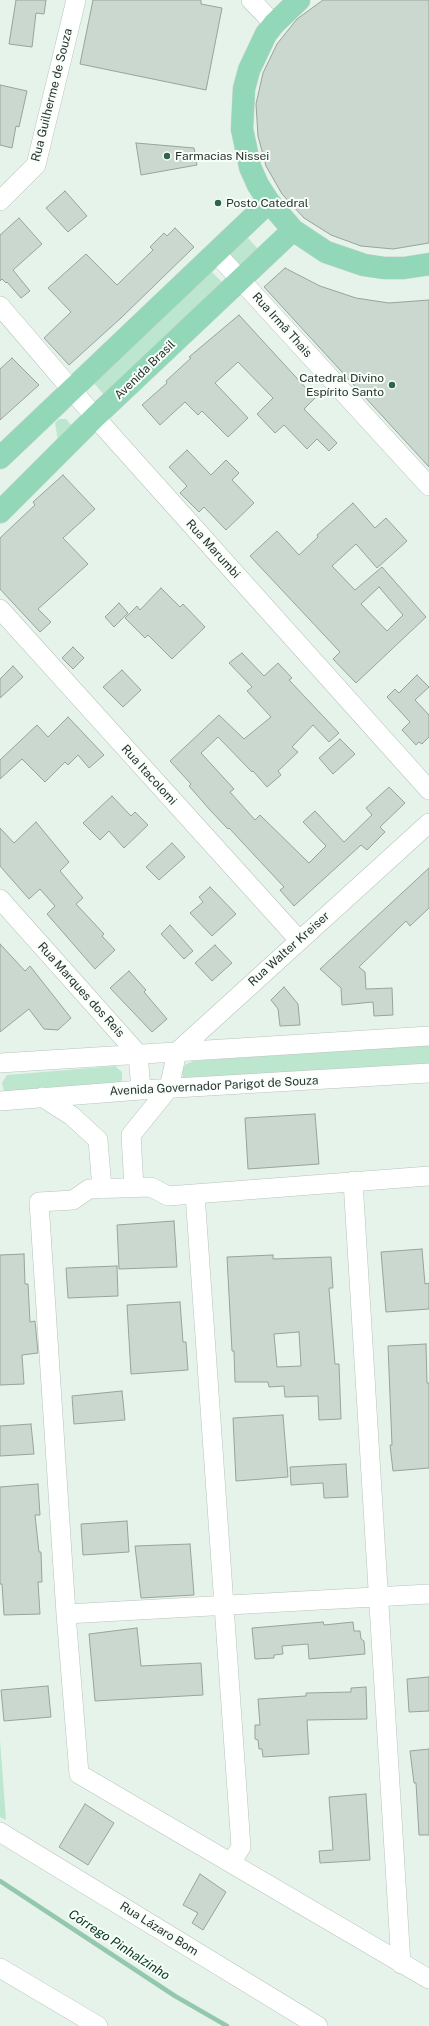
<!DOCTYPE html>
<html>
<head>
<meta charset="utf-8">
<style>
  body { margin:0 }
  canvas { display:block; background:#e5f3eb }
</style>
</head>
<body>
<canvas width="429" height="2026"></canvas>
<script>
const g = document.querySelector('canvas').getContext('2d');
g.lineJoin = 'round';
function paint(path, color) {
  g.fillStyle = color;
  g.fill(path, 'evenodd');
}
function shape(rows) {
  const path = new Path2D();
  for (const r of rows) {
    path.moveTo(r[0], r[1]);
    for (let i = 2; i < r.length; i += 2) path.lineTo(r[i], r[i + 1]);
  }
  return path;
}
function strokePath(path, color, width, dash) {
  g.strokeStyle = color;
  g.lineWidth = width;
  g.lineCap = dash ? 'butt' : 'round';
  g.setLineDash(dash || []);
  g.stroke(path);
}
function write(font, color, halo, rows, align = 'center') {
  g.font = font + ' "Public Sans",sans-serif';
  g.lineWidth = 4;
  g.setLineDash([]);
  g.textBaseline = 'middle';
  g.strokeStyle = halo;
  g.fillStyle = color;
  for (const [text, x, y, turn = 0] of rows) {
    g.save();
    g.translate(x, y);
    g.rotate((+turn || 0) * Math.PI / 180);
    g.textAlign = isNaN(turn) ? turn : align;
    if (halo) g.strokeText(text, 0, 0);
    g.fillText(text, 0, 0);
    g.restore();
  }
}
const green = shape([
  [245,235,259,250,241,267,227,252],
  [211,271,224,284,105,396,93,382],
  [59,419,66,419,72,426,58,441,55,423],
  [429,1045,429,1066,189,1081,183,1077,182,1071,185,1065,193,1061],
  [115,1066,122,1072,122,1079,118,1086,10,1094,4,1091,2,1083,7,1075],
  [0,1740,6,1820,0,1817]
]);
const stream = shape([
  [0,1881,175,1996,227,2026]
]);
const building = shape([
  [16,0,46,0,44,14,36,13,32,47,9,44,16,0],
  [93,0,201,0,201,4,222,8,206,90,80,64,93,0],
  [323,0,429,0,429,243,393,249,361,246,331,235,304,218,282,194,266,166,258,136,256,104,263,73,277,44,297,19,323,0],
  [0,85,27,91,19,127,16,126,12,148,0,145,0,85],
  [136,143,194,148,197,165,141,175,136,143],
  [65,191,87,216,68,232,46,208,65,191],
  [19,218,42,244,13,270,30,291,21,298,7,282,6,283,2,279,0,281,0,235,19,218],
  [175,228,194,247,121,318,69,365,44,338,71,312,48,288,86,254,117,285,153,250,150,247,164,233,167,236,175,228],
  [285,268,320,286,356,298,389,303,429,300,429,467,264,287,285,268],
  [239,315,315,398,304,409,337,443,329,451,317,439,307,449,284,425,275,433,257,414,273,398,238,362,215,383,248,418,228,437,202,411,198,415,185,402,160,425,142,405,167,383,166,381,191,358,189,357,239,315],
  [12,358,39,385,0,420,0,369,12,358],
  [187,450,211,475,226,460,239,473,232,480,254,503,226,530,204,507,199,512,180,493,187,486,169,467,187,450],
  [63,475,95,509,63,538,88,564,38,609,51,622,40,632,0,589,0,538,35,505,33,502,63,475],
  [353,503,375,528,386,518,407,541,377,568,356,544,332,566,355,590,382,567,426,617,356,683,333,659,340,652,250,556,277,531,299,555,318,537,317,535,353,503],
  [379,587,403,615,387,631,361,604,379,587],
  [161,588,180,607,183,604,205,627,172,659,148,635,145,638,125,618,137,606,140,610,161,588],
  [119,603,128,613,114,627,105,617,119,603],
  [73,647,84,658,73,669,62,658,73,647],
  [242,653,264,676,278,663,292,678,289,680,339,733,329,742,313,725,292,747,298,752,278,771,281,775,267,787,253,771,252,772,218,737,201,753,234,789,230,792,255,820,260,815,309,863,326,846,303,822,315,811,344,842,372,815,366,808,389,787,405,803,380,827,385,832,367,850,361,845,294,906,280,890,284,887,229,828,228,829,210,810,189,786,191,784,170,761,219,715,244,739,271,717,247,691,252,687,229,663,242,653],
  [13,666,23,677,0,698,0,679,13,666],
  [122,670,141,690,123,707,103,687,122,670],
  [417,675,429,687,415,700,429,715,429,737,422,744,419,742,416,745,402,730,410,722,387,697,395,689,399,693,417,675],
  [68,717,104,755,89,768,78,755,68,765,65,762,45,782,22,759,0,779,0,760,37,725,48,737,68,717],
  [340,739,355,754,333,774,319,758,340,739],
  [112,796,131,816,135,812,148,825,124,848,109,831,100,840,83,823,112,796],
  [36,822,69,862,60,871,83,898,76,904,104,934,102,936,115,950,95,969,47,914,55,906,40,889,29,899,0,866,0,828,14,843,36,822],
  [172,843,185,857,159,880,146,867,172,843],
  [429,868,429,908,410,926,406,921,359,967,365,972,366,989,392,988,393,1015,374,1016,373,1002,342,1005,341,988,320,969,429,868],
  [210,887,236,914,212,936,190,913,203,902,199,897,210,887],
  [170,925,193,951,184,959,161,934,170,925],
  [0,944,25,971,30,966,71,1018,58,1030,44,1029,29,1009,0,1032,0,944],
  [215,945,232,963,212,981,195,963,215,945],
  [129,971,146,990,144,992,167,1019,152,1032,110,988,129,971],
  [284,987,298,1004,300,1025,280,1026,278,1009,271,1000,284,987],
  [315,1114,319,1164,248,1169,245,1118,315,1114],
  [174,1221,177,1267,119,1269,117,1225,174,1221],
  [422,1249,425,1284,429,1283,429,1309,386,1312,381,1252,422,1249],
  [24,1254,25,1284,28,1284,30,1322,35,1321,38,1353,22,1355,24,1384,0,1385,0,1255,24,1254],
  [273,1255,273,1259,331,1257,333,1288,329,1288,335,1364,339,1364,341,1419,319,1420,318,1396,285,1397,284,1386,269,1387,268,1382,235,1382,234,1351,232,1351,227,1257,273,1255],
  [299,1332,301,1366,277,1367,274,1334,299,1332],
  [117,1266,118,1296,68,1298,66,1268,117,1266],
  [180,1302,183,1342,186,1342,188,1370,131,1374,127,1305,180,1302],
  [426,1344,427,1383,429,1383,429,1468,393,1471,390,1445,392,1445,388,1346,426,1344],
  [122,1391,125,1420,74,1424,72,1396,122,1391],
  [283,1415,288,1477,236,1481,233,1418,283,1415],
  [31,1424,34,1454,0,1456,0,1426,31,1424],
  [346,1464,348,1497,324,1498,323,1483,291,1485,290,1467,346,1464],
  [38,1484,40,1515,35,1515,39,1552,41,1552,42,1582,38,1582,40,1614,4,1615,2,1584,0,1584,0,1487,38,1484],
  [127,1521,129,1552,83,1555,81,1524,127,1521],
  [190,1544,194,1595,141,1598,135,1546,190,1544],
  [323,1622,324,1625,353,1622,354,1631,360,1631,361,1639,364,1641,365,1654,309,1659,308,1644,282,1646,283,1654,274,1655,274,1658,255,1659,252,1628,323,1622],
  [137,1628,141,1666,201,1663,203,1695,95,1701,89,1634,137,1628],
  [429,1677,429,1711,409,1712,407,1679,429,1677],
  [48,1686,51,1717,4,1721,1,1690,48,1686],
  [366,1687,367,1719,307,1720,309,1754,263,1757,262,1749,259,1749,258,1740,255,1739,255,1725,260,1725,258,1699,306,1696,306,1693,351,1692,351,1688,366,1687],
  [429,1749,429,1835,419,1835,416,1783,414,1783,410,1751,429,1749],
  [366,1794,370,1860,320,1863,319,1851,333,1850,329,1797,366,1794],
  [85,1804,114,1823,88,1865,59,1847,85,1804],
  [200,1874,226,1892,203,1930,192,1923,198,1913,183,1905,200,1874]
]);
const minor = shape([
  [251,0,274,24],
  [0,201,36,165,76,0],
  [216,253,429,486],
  [0,306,95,417,429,790],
  [0,609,299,940],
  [0,899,138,1054,141,1090],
  [0,1063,429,1036],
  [42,1097,72,1116,98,1140,102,1189],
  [0,1101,141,1090,429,1073],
  [429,1176,168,1196,151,1187,89,1189,73,1200,39,1202,66,1614,79,1774,429,1979],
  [353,1181,401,1964],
  [134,1188,131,1135,169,1088,177,1052,429,823],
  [195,1194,241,1847,231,1863],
  [66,1614,429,1594],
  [0,1832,318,2026],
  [0,1968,98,2026]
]);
const major = shape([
  [299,0,274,24,266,34,249,70,244,89,242,129,250,167,258,185,269,202,293,230,326,252,364,265,384,268,404,268,429,264],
  [0,458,269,202],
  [0,512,95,417,293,230]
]);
const markers = [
  [167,156,4,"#30654b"],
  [218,203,4,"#30654b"],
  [392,385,4,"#30654b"]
];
const streetNames = [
  ["Rua Guilherme de Souza",52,95,-76],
  ["Rua Irmã Thais",282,325,48],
  ["Avenida Brasil",145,370,-44],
  ["Rua Marumbi",213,549,48],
  ["Rua Itacolomi",149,775,48],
  ["Rua Walter Kreiser",289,949,-42],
  ["Rua Marques dos Reis",81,990,48],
  ["Avenida Governador Parigot de Souza",214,1086,-3],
  ["Rua Lázaro Bom",159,1929,32]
];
const poiNames = [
  ["Farmacias Nissei",175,156],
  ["Posto Catedral",226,203],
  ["Catedral Divino",384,378,"right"],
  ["Espírito Santo",384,392,"right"]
];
const waterNames = [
  ["Córrego Pinhalzinho",119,1945,33]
];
paint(green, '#bde6cf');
strokePath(stream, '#94c8ac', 4.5);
paint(building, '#cad8d0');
strokePath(building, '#97a49c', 1);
strokePath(minor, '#b7c4bc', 20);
strokePath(major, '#d1d2d1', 23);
strokePath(minor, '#fff', 19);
strokePath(major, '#92d8b8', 22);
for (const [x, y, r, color] of markers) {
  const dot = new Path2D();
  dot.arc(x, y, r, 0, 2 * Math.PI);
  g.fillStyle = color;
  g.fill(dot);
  strokePath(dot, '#f7fffa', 1.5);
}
write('12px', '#2c312e', '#f7fffa', streetNames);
write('12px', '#2c312e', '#f7fffa', poiNames, 'left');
write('italic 13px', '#063320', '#f7fffa', waterNames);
</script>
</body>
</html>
